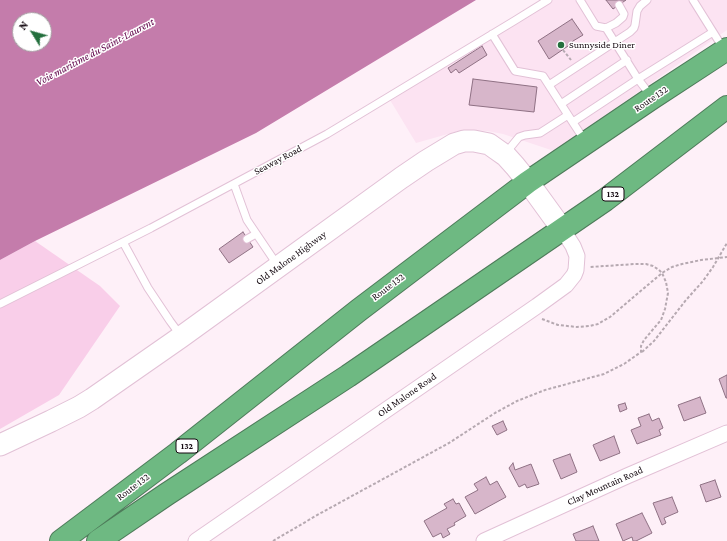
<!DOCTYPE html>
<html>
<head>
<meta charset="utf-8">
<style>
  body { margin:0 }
  #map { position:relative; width:727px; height:541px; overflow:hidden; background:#fef0f8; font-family:"Crimson Pro",serif }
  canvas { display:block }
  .north { position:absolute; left:12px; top:12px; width:40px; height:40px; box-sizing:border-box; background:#fff; border:1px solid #a19d9f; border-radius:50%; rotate:307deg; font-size:11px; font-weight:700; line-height:16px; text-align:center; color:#140910 }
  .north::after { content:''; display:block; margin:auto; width:14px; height:18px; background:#236f3d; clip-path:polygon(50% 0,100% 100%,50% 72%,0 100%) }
</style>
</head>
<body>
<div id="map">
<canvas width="727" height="541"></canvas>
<div class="north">N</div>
</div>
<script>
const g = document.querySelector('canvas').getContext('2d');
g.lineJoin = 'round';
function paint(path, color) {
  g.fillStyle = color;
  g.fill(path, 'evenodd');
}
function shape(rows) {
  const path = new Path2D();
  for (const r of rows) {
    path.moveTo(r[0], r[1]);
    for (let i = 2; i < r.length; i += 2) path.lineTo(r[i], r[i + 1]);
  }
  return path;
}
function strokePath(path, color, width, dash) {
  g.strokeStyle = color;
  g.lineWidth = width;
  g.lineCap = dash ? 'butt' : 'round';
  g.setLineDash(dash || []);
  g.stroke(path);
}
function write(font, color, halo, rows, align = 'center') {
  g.font = font + ' "Crimson Pro",serif';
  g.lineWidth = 3;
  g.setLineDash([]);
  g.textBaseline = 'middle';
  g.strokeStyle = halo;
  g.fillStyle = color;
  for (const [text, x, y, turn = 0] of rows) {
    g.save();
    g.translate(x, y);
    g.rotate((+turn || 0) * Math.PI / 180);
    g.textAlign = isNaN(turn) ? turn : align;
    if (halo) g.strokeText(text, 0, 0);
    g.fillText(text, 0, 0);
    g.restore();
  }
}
const built = shape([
  [553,0,727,0,727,30,554,151,503,134,487,131,462,130,416,143,390,100]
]);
const green = shape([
  [35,241,100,286,120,306,59,395,0,429,0,260]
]);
const water = shape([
  [0,0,476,0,256,133,35,241,0,260],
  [20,20,44,20,44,44,20,44]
]);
const building = shape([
  [606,0,626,0,613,9,606,0],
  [572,19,583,35,573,41,571,44,549,59,538,41,572,19],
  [482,46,487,55,459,73,456,69,451,73,448,68,482,46],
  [473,79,537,87,534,112,469,105,473,79],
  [243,232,253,247,229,263,219,249,243,232],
  [727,375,727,398,726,398,719,379,727,375],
  [700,397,706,413,684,421,678,405,700,397],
  [625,403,627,409,620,412,618,405,625,403],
  [649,414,652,421,659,418,663,428,659,430,661,435,637,444,631,430,641,426,638,418,649,414],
  [503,421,507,430,497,435,492,426,503,421],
  [614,436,620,453,600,461,593,445,614,436],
  [570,454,577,472,561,479,553,460,570,454],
  [513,463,515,470,531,464,539,484,527,488,525,484,519,487,509,468,513,463],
  [486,477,490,485,497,481,506,497,475,514,465,497,478,490,474,484,486,477],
  [715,480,721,497,706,502,700,485,715,480],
  [672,497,678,512,664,518,666,523,662,525,653,503,672,497],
  [453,499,456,504,459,503,466,516,454,523,455,525,447,529,450,534,443,538,441,533,433,537,424,521,447,508,444,504,453,499],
  [642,513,652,533,636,541,633,541,632,537,623,541,616,524,642,513],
  [593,526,599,541,576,541,573,534,593,526]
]);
const path = shape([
  [563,50,571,60],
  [542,319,558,325,577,327,590,326,598,324,610,317,662,273,672,267,682,264,701,260,727,257],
  [642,352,654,341,686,300,703,281,713,267,727,243],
  [273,541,319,514,449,443,495,413,517,401,545,390,604,374,624,364,641,352,641,346,644,340,661,320,665,309,668,293,666,282,662,273,659,270,653,266,646,264,635,264,590,267]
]);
const lane = shape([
  [580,0,596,26,606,28,638,79,713,32,723,48],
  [693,0,713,32],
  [606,28,616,23,623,17,624,14,619,5],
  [492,34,515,71,543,76,568,115],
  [549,85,630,32,634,28,635,25,637,11,640,6,647,0],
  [561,104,627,60],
  [573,122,638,79,651,96],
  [505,154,519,137,525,135,540,133,568,115,585,141],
  [234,184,247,220,278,266],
  [247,239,256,234],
  [123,242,148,288,170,321,181,336],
  [0,304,151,228,327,134,514,21,548,0]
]);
const street = shape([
  [196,541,537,306,566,285,574,275,576,270,577,256,573,246,562,229],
  [484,541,627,476,727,433]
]);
const secondary = shape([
  [0,445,51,421,79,407,92,399,181,337,401,178,426,161,454,144,464,141,474,141,489,144,496,149,506,156,515,166,528,182,562,229]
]);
const highway = shape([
  [61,541,178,453,359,310,528,182,652,98,727,49],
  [98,541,167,494,348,376,605,200,727,107]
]);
const markers = [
  [561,45,4,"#236f3d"]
];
const shields = [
  [613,194,22],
  [187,446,22]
];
const shieldNames = [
  ["132",613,194],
  ["132",187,446]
];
const poiNames = [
  ["Sunnyside Diner",569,45]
];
const streetNames = [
  ["Route 132",651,99,-34],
  ["Seaway Road",278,160,-28],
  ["Old Malone Highway",291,258,-36],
  ["Route 132",388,287,-37],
  ["Old Malone Road",407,395,-35],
  ["Clay Mountain Road",605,486,-24],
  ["Route 132",133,487,-37]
];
const waterNames = [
  ["Voie maritime du Saint-Laurent",95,52,-28]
];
paint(built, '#fce3f2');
paint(green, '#f9cee9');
paint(water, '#c47cab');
paint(building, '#d7b6ca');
strokePath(building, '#8f7184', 1);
strokePath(lane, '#e2c1d6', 9);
strokePath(street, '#e2c1d6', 17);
strokePath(secondary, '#e2c1d6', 23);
strokePath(highway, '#4e7b5a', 24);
strokePath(path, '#b6a9b1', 2, [3, 2]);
strokePath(lane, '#fff', 7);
strokePath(street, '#fff', 15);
strokePath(secondary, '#fff', 21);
strokePath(highway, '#6eb982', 22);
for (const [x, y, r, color] of markers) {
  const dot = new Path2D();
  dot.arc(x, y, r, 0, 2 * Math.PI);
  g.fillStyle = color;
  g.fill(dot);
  strokePath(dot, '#fff', 1.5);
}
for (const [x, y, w] of shields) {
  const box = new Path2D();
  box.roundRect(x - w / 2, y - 7, w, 14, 3);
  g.fillStyle = '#fff';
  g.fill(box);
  strokePath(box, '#140910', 1);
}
write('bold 9px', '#140910', null, shieldNames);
write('10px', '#140910', '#fff', poiNames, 'left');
write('10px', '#140910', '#fff', streetNames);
write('italic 11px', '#62074c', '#fff', waterNames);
</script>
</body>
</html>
